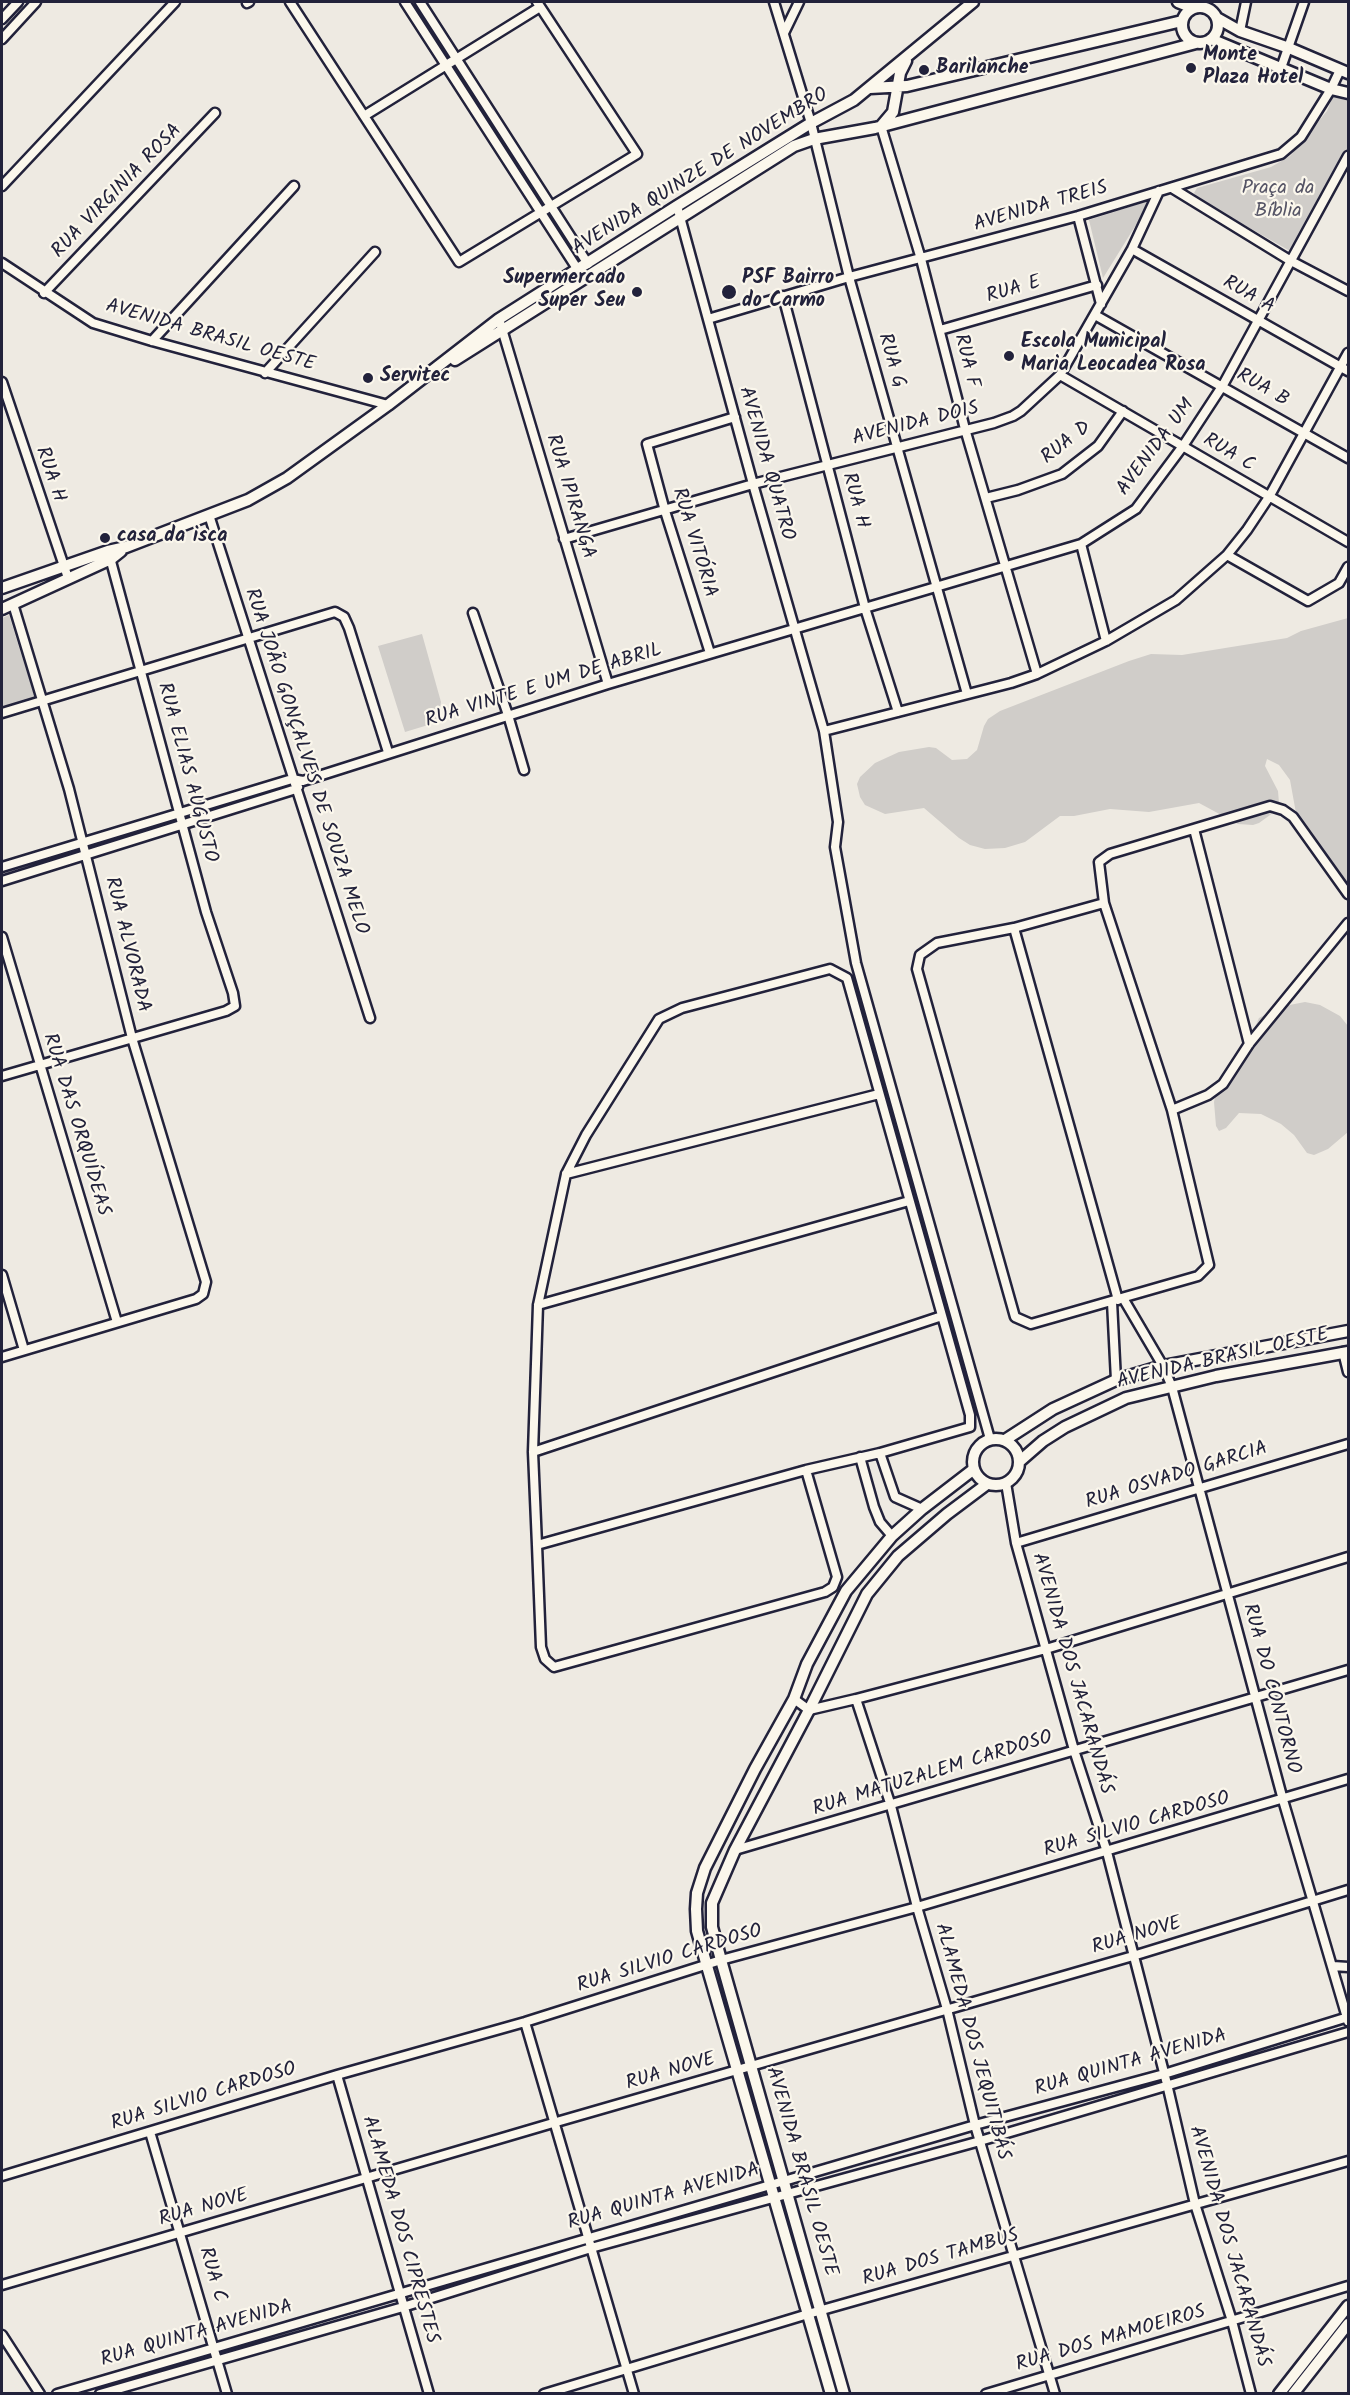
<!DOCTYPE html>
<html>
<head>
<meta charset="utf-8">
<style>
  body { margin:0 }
  #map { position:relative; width:1350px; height:2395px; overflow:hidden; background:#eeeae2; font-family:Kalam,sans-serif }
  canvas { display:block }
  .frame { position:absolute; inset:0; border:3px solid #22223b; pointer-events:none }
</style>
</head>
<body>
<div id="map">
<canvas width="1350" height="2395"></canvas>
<div class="frame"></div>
</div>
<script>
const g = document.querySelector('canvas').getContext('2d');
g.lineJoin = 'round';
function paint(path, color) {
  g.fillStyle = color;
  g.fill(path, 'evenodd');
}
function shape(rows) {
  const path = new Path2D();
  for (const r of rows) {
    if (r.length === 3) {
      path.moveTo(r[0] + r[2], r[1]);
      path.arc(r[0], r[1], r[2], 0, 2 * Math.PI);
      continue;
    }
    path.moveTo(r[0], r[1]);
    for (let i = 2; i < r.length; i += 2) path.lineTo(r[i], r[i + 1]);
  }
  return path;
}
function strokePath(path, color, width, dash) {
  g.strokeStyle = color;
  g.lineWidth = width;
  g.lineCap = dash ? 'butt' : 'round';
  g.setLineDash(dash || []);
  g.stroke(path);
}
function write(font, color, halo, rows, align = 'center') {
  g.font = font + ' Kalam,sans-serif';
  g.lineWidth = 4.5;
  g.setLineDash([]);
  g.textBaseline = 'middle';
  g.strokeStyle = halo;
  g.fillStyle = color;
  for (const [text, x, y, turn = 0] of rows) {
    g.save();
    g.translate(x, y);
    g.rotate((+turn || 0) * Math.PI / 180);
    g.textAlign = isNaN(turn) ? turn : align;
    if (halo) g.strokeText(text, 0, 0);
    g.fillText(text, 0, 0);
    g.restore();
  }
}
const green = shape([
  [1333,96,1348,101,1348,149,1290,251,1197,198,1194,193,1197,188,1271,167,1290,156,1327,111],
  [1148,201,1147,207,1103,278,1089,220],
  [9,615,35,698,2,708,2,618],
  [1348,618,1348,896,1298,824,1290,780,1279,765,1267,759,1265,766,1278,791,1279,803,1277,810,1259,823,1253,825,1238,824,1199,803,1149,812,1110,809,1074,816,1060,816,1025,842,1005,848,985,849,970,845,959,838,924,808,885,814,865,805,860,797,857,784,860,777,875,763,899,752,929,747,936,748,952,760,967,759,977,750,984,726,988,719,1000,711,1129,661,1151,654,1182,655,1287,638,1301,631],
  [422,634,441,702,438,722,405,732,378,646],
  [1305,1002,1320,1005,1340,1016,1348,1026,1348,1132,1328,1149,1314,1155,1307,1153,1294,1135,1281,1124,1261,1114,1239,1113,1226,1128,1219,1131,1216,1126,1214,1102,1216,1093,1241,1059,1259,1018,1279,1007]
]);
const street = shape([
  [290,2,459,262,637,154,537,2],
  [405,2,578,270],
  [420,2,588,264],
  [774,2,811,123,849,277,967,694],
  [247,3,249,2],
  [2,19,18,2],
  [1240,31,1246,2],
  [784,33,799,2],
  [2,39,36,2],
  [1281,68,1304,2],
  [364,116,540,7],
  [881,126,921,259,965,429,1037,674],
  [2,186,175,2],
  [1172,188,1291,261,1348,291],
  [677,206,753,484,824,731,838,822,835,847,856,963,990,1439],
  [1078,216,1101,304],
  [1132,249,1348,371],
  [2,263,93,323,152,341,388,405],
  [44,293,215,113],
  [783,296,865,608,898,712],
  [1095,315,1348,458],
  [499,319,608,684],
  [708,319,849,277,1078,216,1281,154,1301,137,1331,89,1340,70],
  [940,330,1097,285],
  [152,341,294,186],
  [265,373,375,252],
  [1060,375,1348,542],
  [2,382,68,578],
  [986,498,1018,490,1062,474,1098,446,1123,411],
  [209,515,370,1018],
  [564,539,753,484,994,423,1013,416,1021,411,1060,375,1132,249,1159,191],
  [1081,544,1106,641],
  [1227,555,1308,601,1339,583,1348,567],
  [473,613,508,715,524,770],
  [710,653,665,511,647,444,735,417],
  [2,713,335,612,344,617,349,628,388,752],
  [824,731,1011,683,1037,674,1106,641,1176,600,1227,555,1247,530,1269,497,1348,353],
  [1194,829,1249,1044],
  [2,867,292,779,303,781,608,684,1081,544,1136,509,1183,446,1223,385,1348,156],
  [2,881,296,789,298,787],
  [1104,903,1172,1110,1209,1265,1198,1276,1031,1324,1015,1317,917,969,920,955,937,943,1014,928,1104,903,1099,862,1110,854,1270,806,1283,810,1293,817,1348,894],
  [1014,928,1118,1300],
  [2,937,117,1322],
  [2,1076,226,1011,235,1006,233,993,206,912,109,554],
  [1172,1110,1208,1095,1223,1084,1249,1044,1348,923],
  [566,1174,879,1094],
  [2,1275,24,1350],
  [1123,1298,1163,1366,1172,1387,1283,1800,1348,2021],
  [1112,1302,1116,1380],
  [538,1305,909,1201],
  [1343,1352,1348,1372],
  [2,1357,196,1299,203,1294,206,1282,132,1038,69,789,13,604],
  [533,1452,942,1316],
  [880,1453,895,1497,922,1509],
  [860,1457,874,1507,880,1522,892,1536],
  [1006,1483,1016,1543,1074,1750,1107,1852,1167,2084,1195,2204,1232,2321,1251,2394],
  [1016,1543,1348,1444],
  [537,1545,806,1470,880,1453,970,1427,970,1415,847,978,830,969,682,1008,659,1019,586,1135,566,1174,538,1305,533,1452,537,1545,541,1647,545,1659,554,1667,825,1592,833,1587,837,1577,806,1470],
  [794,1699,809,1710,856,1699,1046,1649,1348,1557],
  [856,1699,891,1806,917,1907,947,2009,975,2125,1055,2394],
  [735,1850,1348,1670],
  [1333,1966,1348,1967],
  [525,2022,634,2394],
  [337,2075,429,2394],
  [150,2132,227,2394],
  [2,2176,337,2075,525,2022,721,1960,917,1907,1348,1779],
  [2,2285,553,2123,1133,1956,1348,1890],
  [2,2335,40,2394],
  [57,2394,975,2125,1164,2074,1348,2017],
  [100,2394,403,2307,591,2248,980,2141,1348,2032],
  [544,2394,808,2314,1348,2161],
  [986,2394,1348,2286]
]);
const secondary = shape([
  [1178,2,1193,8],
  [1200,25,18],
  [1217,18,1240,31,1289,48,1348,73],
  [1211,39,1331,89,1348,93],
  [870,88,907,86,1182,21],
  [882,125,893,112,900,73,906,61],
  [455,360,794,146,814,139,875,128,1196,43],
  [2,588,108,551,126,547,248,500,287,478,388,405,499,319,677,206,811,123,854,100,973,2],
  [2,609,111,559,121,551],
  [996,1462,23],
  [1005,1440,1053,1409,1116,1380,1163,1366,1348,1331],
  [1020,1461,1043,1441,1065,1427,1126,1398,1216,1376,1348,1352],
  [831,2394,707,1966,697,1931,696,1909,697,1893,705,1868,755,1769,794,1699,807,1664,846,1591,892,1536,922,1509,974,1469],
  [844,2394,721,1960,712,1927,712,1903,735,1850,809,1710,867,1594,898,1556,947,1514,987,1484],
  [1279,2394,1348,2306],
  [1293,2394,1348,2324]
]);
const markers = [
  [1191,68,6,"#22223b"],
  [924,70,6,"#22223b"],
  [637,292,6,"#22223b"],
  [729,292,8,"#22223b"],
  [1009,356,6,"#22223b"],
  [368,378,6,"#22223b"],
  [105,538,6,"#22223b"]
];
const poiNames = [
  ["Monte",1203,57],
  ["Plaza Hotel",1203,80],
  ["Barilanche",936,70],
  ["Supermercado",625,280,"right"],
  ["Super Seu",625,303,"right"],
  ["PSF Bairro",742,280],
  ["do Carmo",742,303],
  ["Escola Municipal",1021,344],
  ["Maria Leocadea Rosa",1021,367],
  ["Servitec",380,378],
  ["casa da isca",117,538]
];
const streetNames = [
  ["AVENIDA QUINZE DE NOVEMBRO",701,173,-32],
  ["RUA VIRGINIA ROSA",118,192,-46],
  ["AVENIDA TREIS",1041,208,-16],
  ["RUA E",1014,291,-16],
  ["RUA A",1248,296,30],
  ["AVENIDA BRASIL OESTE",210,337,16],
  ["RUA G",890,361,74],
  ["RUA F",965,361,76],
  ["RUA B",1262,389,30],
  ["AVENIDA DOIS",916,425,-14],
  ["RUA D",1067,444,-38],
  ["AVENIDA UM",1157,448,-53],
  ["RUA C",1228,454,31],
  ["AVENIDA QUATRO",765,464,74],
  ["RUA H",49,475,71],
  ["RUA IPIRANGA",569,497,73],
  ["RUA H",854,501,75],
  ["RUA VITÓRIA",693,543,73],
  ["RUA VINTE E UM DE ABRIL",544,687,-17],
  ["RUA JOÃO GONÇALVES DE SOUZA MELO",305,762,72],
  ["RUA ELIAS AUGUSTO",186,773,75],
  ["RUA ALVORADA",126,945,76],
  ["RUA DAS ORQUÍDEAS",75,1125,73],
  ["AVENIDA BRASIL OESTE",1223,1360,-13],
  ["RUA OSVADO GARCIA",1177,1477,-17],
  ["AVENIDA DOS JACARANDÁS",1071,1674,74],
  ["RUA DO CONTORNO",1270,1689,75],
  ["RUA MATUZALEM CARDOSO",933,1775,-17],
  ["RUA SILVIO CARDOSO",1137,1826,-16],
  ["RUA NOVE",1137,1937,-16],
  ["RUA SILVIO CARDOSO",670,1960,-17],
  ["ALAMEDA DOS JEQUITIBÁS",971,2042,75],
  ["RUA QUINTA AVENIDA",1131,2064,-16],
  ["RUA NOVE",671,2073,-16],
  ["RUA SILVIO CARDOSO",204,2098,-17],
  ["AVENIDA BRASIL OESTE",800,2172,74],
  ["RUA QUINTA AVENIDA",664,2198,-16],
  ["RUA NOVE",204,2209,-16],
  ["ALAMEDA DOS CIPRESTES",399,2230,74],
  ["AVENIDA DOS JACARANDÁS",1228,2247,74],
  ["RUA DOS TAMBUS",941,2259,-16],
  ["RUA C",211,2275,74],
  ["RUA QUINTA AVENIDA",197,2335,-16],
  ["RUA DOS MAMOEIROS",1111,2340,-16]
];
const parkNames = [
  ["Praça da",1278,190],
  ["Bíblia",1278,213]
];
paint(green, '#d0cdc9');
strokePath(street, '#22223b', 13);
strokePath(secondary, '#22223b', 15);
strokePath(street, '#fbf7ec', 8);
strokePath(secondary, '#fbf7ec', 10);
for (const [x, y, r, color] of markers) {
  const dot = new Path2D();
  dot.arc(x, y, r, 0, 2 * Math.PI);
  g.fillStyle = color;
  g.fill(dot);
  strokePath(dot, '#fbf7ec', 2);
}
write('bold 20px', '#22223b', '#fbf7ec', poiNames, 'left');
write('20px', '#22223b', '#fbf7ec', streetNames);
write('20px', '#565566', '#fbf7ec', parkNames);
</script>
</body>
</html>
